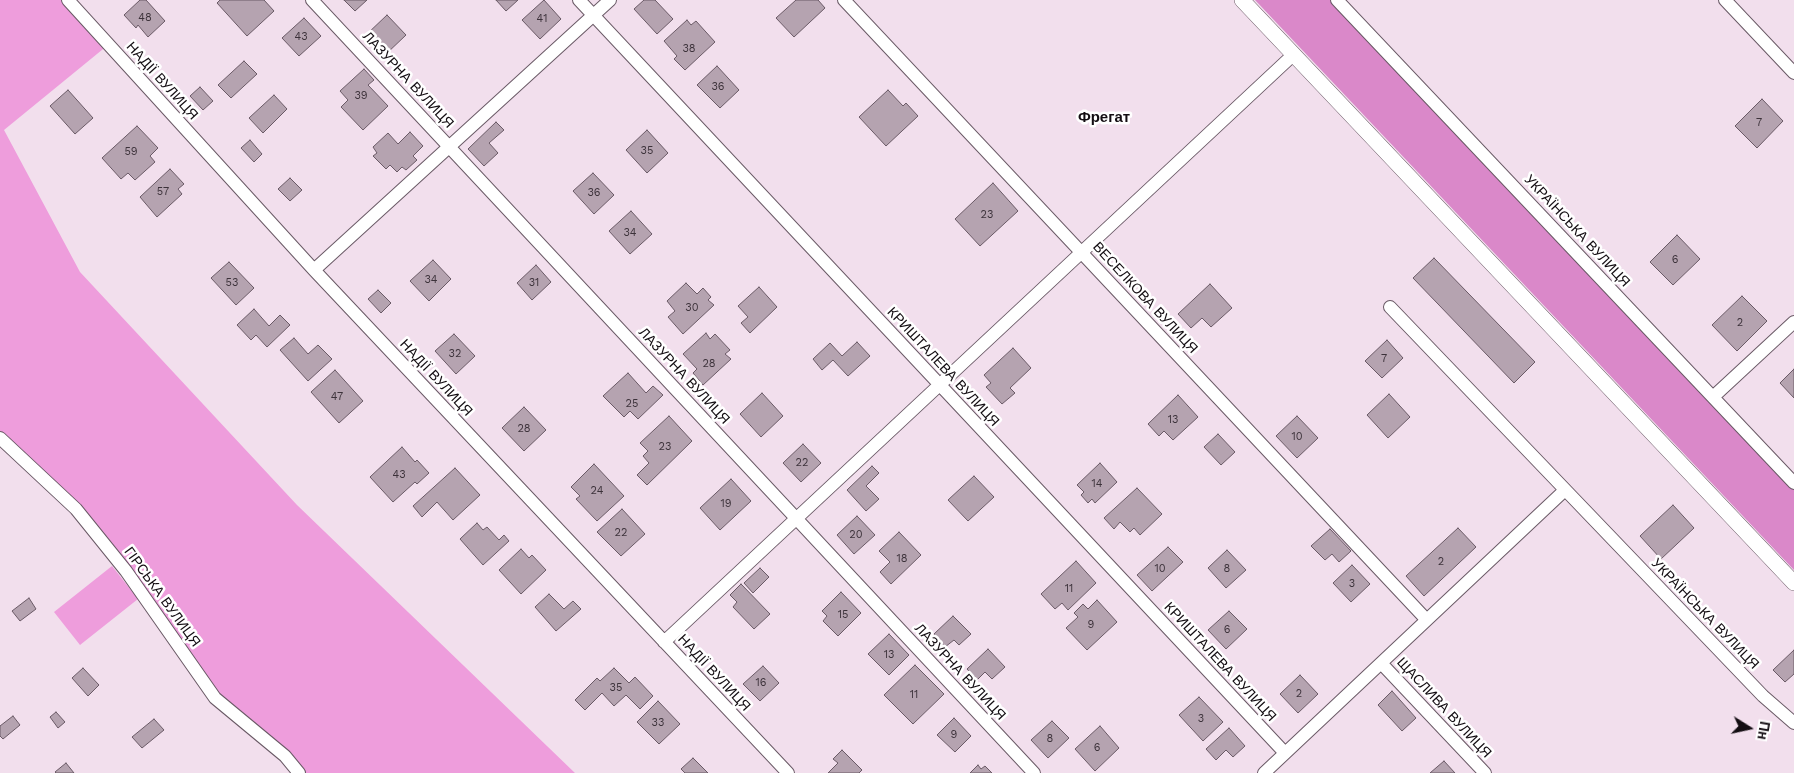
<!DOCTYPE html>
<html>
<head>
<meta charset="utf-8">
<style>
  body { margin:0 }
  #map { position:relative; width:1794px; height:773px; overflow:hidden; background:#f2dfed; font-family:"Work Sans",sans-serif }
  canvas { display:block }
  .north { position:absolute; left:1724px; top:703px; width:50px; height:50px; -webkit-text-stroke:4px #fff; paint-order:stroke; rotate:100deg; font-size:14px; font-weight:700; line-height:20px; text-align:center; color:#130d12 }
  .north::after { content:''; display:block; margin:auto; width:18px; height:22px; background:#130d12; clip-path:polygon(50% 0,100% 100%,50% 72%,0 100%) }
</style>
</head>
<body>
<div id="map">
<canvas width="1794" height="773"></canvas>
<div class="north">Пн</div>
</div>
<script>
const g = document.querySelector('canvas').getContext('2d');
g.lineJoin = 'round';
function paint(path, color) {
  g.fillStyle = color;
  g.fill(path, 'evenodd');
}
function shape(rows) {
  const path = new Path2D();
  for (const r of rows) {
    path.moveTo(r[0], r[1]);
    for (let i = 2; i < r.length; i += 2) path.lineTo(r[i], r[i + 1]);
  }
  return path;
}
function strokePath(path, color, width, dash) {
  g.strokeStyle = color;
  g.lineWidth = width;
  g.lineCap = dash ? 'butt' : 'round';
  g.setLineDash(dash || []);
  g.stroke(path);
}
function write(font, color, halo, rows, align = 'center') {
  g.font = font + ' "Work Sans",sans-serif';
  g.lineWidth = 5;
  g.setLineDash([]);
  g.textBaseline = 'middle';
  g.strokeStyle = halo;
  g.fillStyle = color;
  for (const [text, x, y, turn = 0] of rows) {
    g.save();
    g.translate(x, y);
    g.rotate((+turn || 0) * Math.PI / 180);
    g.textAlign = isNaN(turn) ? turn : align;
    if (halo) g.strokeText(text, 0, 0);
    g.fillText(text, 0, 0);
    g.restore();
  }
}
const green = shape([
  [0,0,68,0,108,45,4,130,80,272,297,505,575,773,299,773,215,698,126,571,0,438],
  [112,566,138,599,80,645,54,612]
]);
const forest = shape([
  [1255,0,1337,0,1794,483,1794,570]
]);
const building = shape([
  [140,0,146,0,165,21,148,37,138,25,136,28,124,15,140,0],
  [220,0,264,0,274,11,247,36,217,3,220,0],
  [344,0,367,0,355,11,344,0],
  [496,0,518,0,506,11,496,0],
  [544,0,561,19,540,39,522,20,544,0],
  [644,0,655,0,673,19,657,34,634,9,644,0],
  [796,0,818,0,825,8,794,37,776,18,796,0],
  [387,15,406,35,385,55,366,35,387,15],
  [304,18,321,36,299,56,282,38,304,18],
  [687,20,691,25,696,21,715,42,685,70,674,59,677,56,664,41,687,20],
  [244,61,257,74,231,98,218,85,244,61],
  [717,66,739,90,720,108,697,85,717,66],
  [364,69,374,80,368,85,388,106,363,130,341,107,348,100,340,91,364,69],
  [200,87,213,101,203,110,190,96,200,87],
  [68,90,93,118,75,134,50,106,68,90],
  [888,90,903,106,906,103,918,116,886,146,859,117,888,90],
  [274,95,287,109,263,133,249,118,274,95],
  [1762,99,1783,121,1757,148,1735,126,1762,99],
  [496,122,504,130,489,143,498,153,484,166,468,149,496,122],
  [137,126,158,148,150,156,155,162,135,180,128,173,121,179,102,158,137,126],
  [647,130,668,153,647,173,626,150,647,130],
  [410,132,423,146,413,156,417,160,406,170,402,167,397,172,390,165,386,169,373,156,377,153,373,147,388,133,398,144,410,132],
  [250,140,262,154,254,162,241,148,250,140],
  [170,169,184,184,178,189,182,194,157,217,140,197,170,169],
  [593,173,614,195,594,214,573,191,593,173],
  [290,178,302,190,290,201,278,189,290,178],
  [993,183,1018,211,980,246,955,219,993,183],
  [631,211,652,234,630,254,609,231,631,211],
  [1677,235,1700,259,1673,285,1650,262,1677,235],
  [1434,258,1535,362,1514,383,1413,278,1434,258],
  [433,260,451,279,429,301,410,281,433,260],
  [229,262,254,288,236,305,211,278,229,262],
  [536,265,551,282,532,300,517,283,536,265],
  [686,283,697,294,703,288,711,297,708,300,714,305,683,334,668,317,675,311,667,301,686,283],
  [1210,284,1232,308,1211,327,1202,318,1191,328,1178,314,1210,284],
  [759,287,777,307,750,333,741,323,748,317,738,306,759,287],
  [378,290,391,303,381,313,368,299,378,290],
  [1742,296,1767,321,1737,351,1712,325,1742,296],
  [254,309,269,326,280,315,290,325,267,347,256,335,251,340,237,325,254,309],
  [706,333,710,339,715,334,730,350,725,354,731,359,703,385,693,373,697,369,683,354,706,333],
  [454,334,475,356,456,374,435,351,454,334],
  [294,338,308,354,318,345,332,359,308,381,280,350,294,338],
  [1387,340,1403,358,1382,378,1365,361,1387,340],
  [857,342,870,356,848,376,833,360,822,370,813,359,830,343,842,356,857,342],
  [1013,348,1031,368,1010,388,1015,393,1002,404,986,387,991,383,984,375,1013,348],
  [1794,369,1794,398,1780,383,1794,369],
  [335,370,363,401,339,423,311,392,335,370],
  [628,373,646,393,653,386,663,395,638,419,630,411,624,417,603,396,628,373],
  [762,393,783,416,761,437,740,414,762,393],
  [1389,394,1410,417,1388,438,1367,415,1389,394],
  [1178,395,1198,417,1173,440,1164,431,1159,436,1148,424,1178,395],
  [524,407,546,430,524,451,502,428,524,407],
  [669,416,692,441,647,485,637,475,649,463,643,456,648,451,640,443,669,416],
  [1297,416,1318,438,1297,458,1276,436,1297,416],
  [1218,434,1235,452,1221,465,1204,447,1218,434],
  [803,444,821,463,801,482,783,463,803,444],
  [402,447,415,462,417,460,429,473,417,484,415,482,393,502,370,477,402,447],
  [1100,463,1117,482,1095,503,1092,499,1088,503,1081,495,1084,492,1077,485,1100,463],
  [594,464,624,496,597,521,576,499,580,496,571,487,594,464],
  [872,466,879,473,866,486,879,499,866,511,847,490,872,466],
  [455,468,480,495,453,520,437,502,422,517,413,506,455,468],
  [974,476,994,497,968,521,948,500,974,476],
  [731,479,751,501,720,530,700,508,731,479],
  [1137,488,1162,514,1140,535,1134,528,1130,532,1120,522,1114,529,1104,518,1137,488],
  [1673,505,1694,528,1661,559,1640,536,1673,505],
  [622,509,645,534,621,556,597,532,622,509],
  [857,516,875,535,854,554,837,535,857,516],
  [477,523,483,530,487,527,499,540,504,535,509,541,483,565,460,539,477,523],
  [1458,528,1476,547,1424,596,1406,576,1458,528],
  [1330,529,1351,551,1339,562,1332,554,1325,560,1311,546,1330,529],
  [899,532,921,555,891,584,880,572,890,562,879,551,899,532],
  [1168,547,1183,562,1152,591,1137,575,1168,547],
  [521,549,529,558,532,555,546,570,521,594,499,570,521,549],
  [1227,550,1246,570,1226,588,1208,568,1227,550],
  [1076,561,1096,583,1068,610,1062,603,1055,609,1041,594,1076,561],
  [1352,565,1370,584,1351,602,1333,583,1352,565],
  [760,568,769,577,753,593,744,583,760,568],
  [741,584,770,614,754,629,733,607,737,602,730,595,741,584],
  [841,592,861,613,838,636,823,621,827,616,822,611,841,592],
  [549,594,564,609,573,601,581,609,556,631,535,607,549,594],
  [29,598,36,609,20,621,12,611,29,598],
  [1097,600,1117,622,1087,650,1066,628,1078,617,1074,613,1083,604,1088,609,1097,600],
  [1229,611,1247,629,1226,649,1208,630,1229,611],
  [953,616,971,634,959,645,954,640,945,647,934,634,953,616],
  [889,634,909,655,889,675,868,654,889,634],
  [988,649,1005,667,992,679,985,672,977,680,967,669,988,649],
  [1794,650,1794,674,1785,682,1773,670,1794,650],
  [915,665,944,694,913,724,884,695,915,665],
  [763,666,779,683,760,701,743,684,763,666],
  [83,668,99,685,88,696,72,678,83,668],
  [614,668,629,683,635,677,653,696,640,709,626,695,614,706,602,693,585,710,575,700,597,678,600,681,614,668],
  [1300,675,1318,694,1298,713,1280,694,1300,675],
  [1392,691,1416,718,1402,731,1378,705,1392,691],
  [1199,697,1223,722,1203,741,1179,715,1199,697],
  [658,701,680,724,659,744,637,722,658,701],
  [56,712,65,722,58,728,50,717,56,712],
  [13,716,20,725,3,739,0,736,0,726,13,716],
  [954,718,971,736,955,752,937,735,954,718],
  [154,719,164,730,142,748,132,737,154,719],
  [1052,721,1069,738,1048,758,1031,740,1052,721],
  [1100,726,1119,748,1095,771,1075,749,1100,726],
  [1229,728,1245,746,1233,757,1226,750,1216,760,1206,749,1229,728],
  [842,750,862,770,859,773,828,773,838,763,833,759,842,750],
  [693,758,708,773,685,773,681,769,693,758],
  [1444,761,1455,773,1430,773,1444,761],
  [66,763,74,773,56,773,55,772,66,763],
  [978,765,981,769,985,766,992,773,970,773,978,765]
]);
const minor = shape([
  [68,0,314,270,788,773],
  [312,0,1034,773],
  [579,0,1285,753],
  [844,0,1424,617],
  [1337,0,1794,483],
  [1725,0,1794,73],
  [314,270,610,0],
  [1390,307,1763,696,1794,723],
  [1713,397,1794,322],
  [0,438,76,509,126,571,215,698,285,756,299,773],
  [664,642,1293,55],
  [1381,663,1485,773],
  [1264,773,1565,490]
]);
const tertiary = shape([
  [1242,0,1794,583]
]);
const numberNames = [
  ["48",145,18],
  ["41",542,19],
  ["43",301,37],
  ["38",689,49],
  ["36",718,87],
  ["39",361,96],
  ["7",1759,123],
  ["35",647,151],
  ["59",131,152],
  ["57",163,192],
  ["36",594,193],
  ["23",987,215],
  ["34",630,233],
  ["6",1675,260],
  ["34",431,280],
  ["53",232,283],
  ["31",534,283],
  ["30",692,308],
  ["2",1740,323],
  ["32",455,354],
  ["7",1384,359],
  ["28",709,364],
  ["47",337,397],
  ["25",632,404],
  ["13",1173,420],
  ["28",524,429],
  ["10",1297,437],
  ["23",665,447],
  ["22",802,463],
  ["43",399,475],
  ["14",1097,484],
  ["24",597,491],
  ["19",726,504],
  ["22",621,533],
  ["20",856,535],
  ["18",902,559],
  ["2",1441,562],
  ["10",1160,569],
  ["8",1227,569],
  ["3",1352,584],
  ["11",1069,589],
  ["15",843,615],
  ["9",1091,625],
  ["6",1227,630],
  ["13",889,655],
  ["16",761,683],
  ["35",616,688],
  ["2",1299,694],
  ["11",914,695],
  ["3",1201,719],
  ["33",658,723],
  ["9",954,735],
  ["8",1050,739],
  ["6",1097,748]
];
const streetNames = [
  ["ЛАЗУРНА ВУЛИЦЯ",408,80,47],
  ["НАДІЇ ВУЛИЦЯ",162,81,48],
  ["УКРАЇНСЬКА ВУЛИЦЯ",1577,231,47],
  ["ВЕСЕЛКОВА ВУЛИЦЯ",1145,298,47],
  ["КРИШТАЛЕВА ВУЛИЦЯ",943,367,47],
  ["ЛАЗУРНА ВУЛИЦЯ",684,376,47],
  ["НАДІЇ ВУЛИЦЯ",436,378,47],
  ["ГІРСЬКА ВУЛИЦЯ",162,597,54],
  ["УКРАЇНСЬКА ВУЛИЦЯ",1705,614,46],
  ["КРИШТАЛЕВА ВУЛИЦЯ",1220,662,47],
  ["ЛАЗУРНА ВУЛИЦЯ",960,672,47],
  ["НАДІЇ ВУЛИЦЯ",714,673,47],
  ["ЩАСЛИВА ВУЛИЦЯ",1444,708,47]
];
const neighbourhoodNames = [
  ["Фрегат",1104,118]
];
paint(green, '#ee9ddc');
paint(forest, '#da88c9');
paint(building, '#b5a3b0');
strokePath(building, '#6a5a66', 1);
strokePath(minor, '#695965', 14);
strokePath(tertiary, '#695965', 16);
strokePath(minor, '#fff', 12);
strokePath(tertiary, '#fff', 15);
write('11px', '#3c323a', null, numberNames);
write('14px', '#130d12', '#fff', streetNames);
write('bold 15px', '#130d12', '#fff', neighbourhoodNames);
</script>
</body>
</html>
